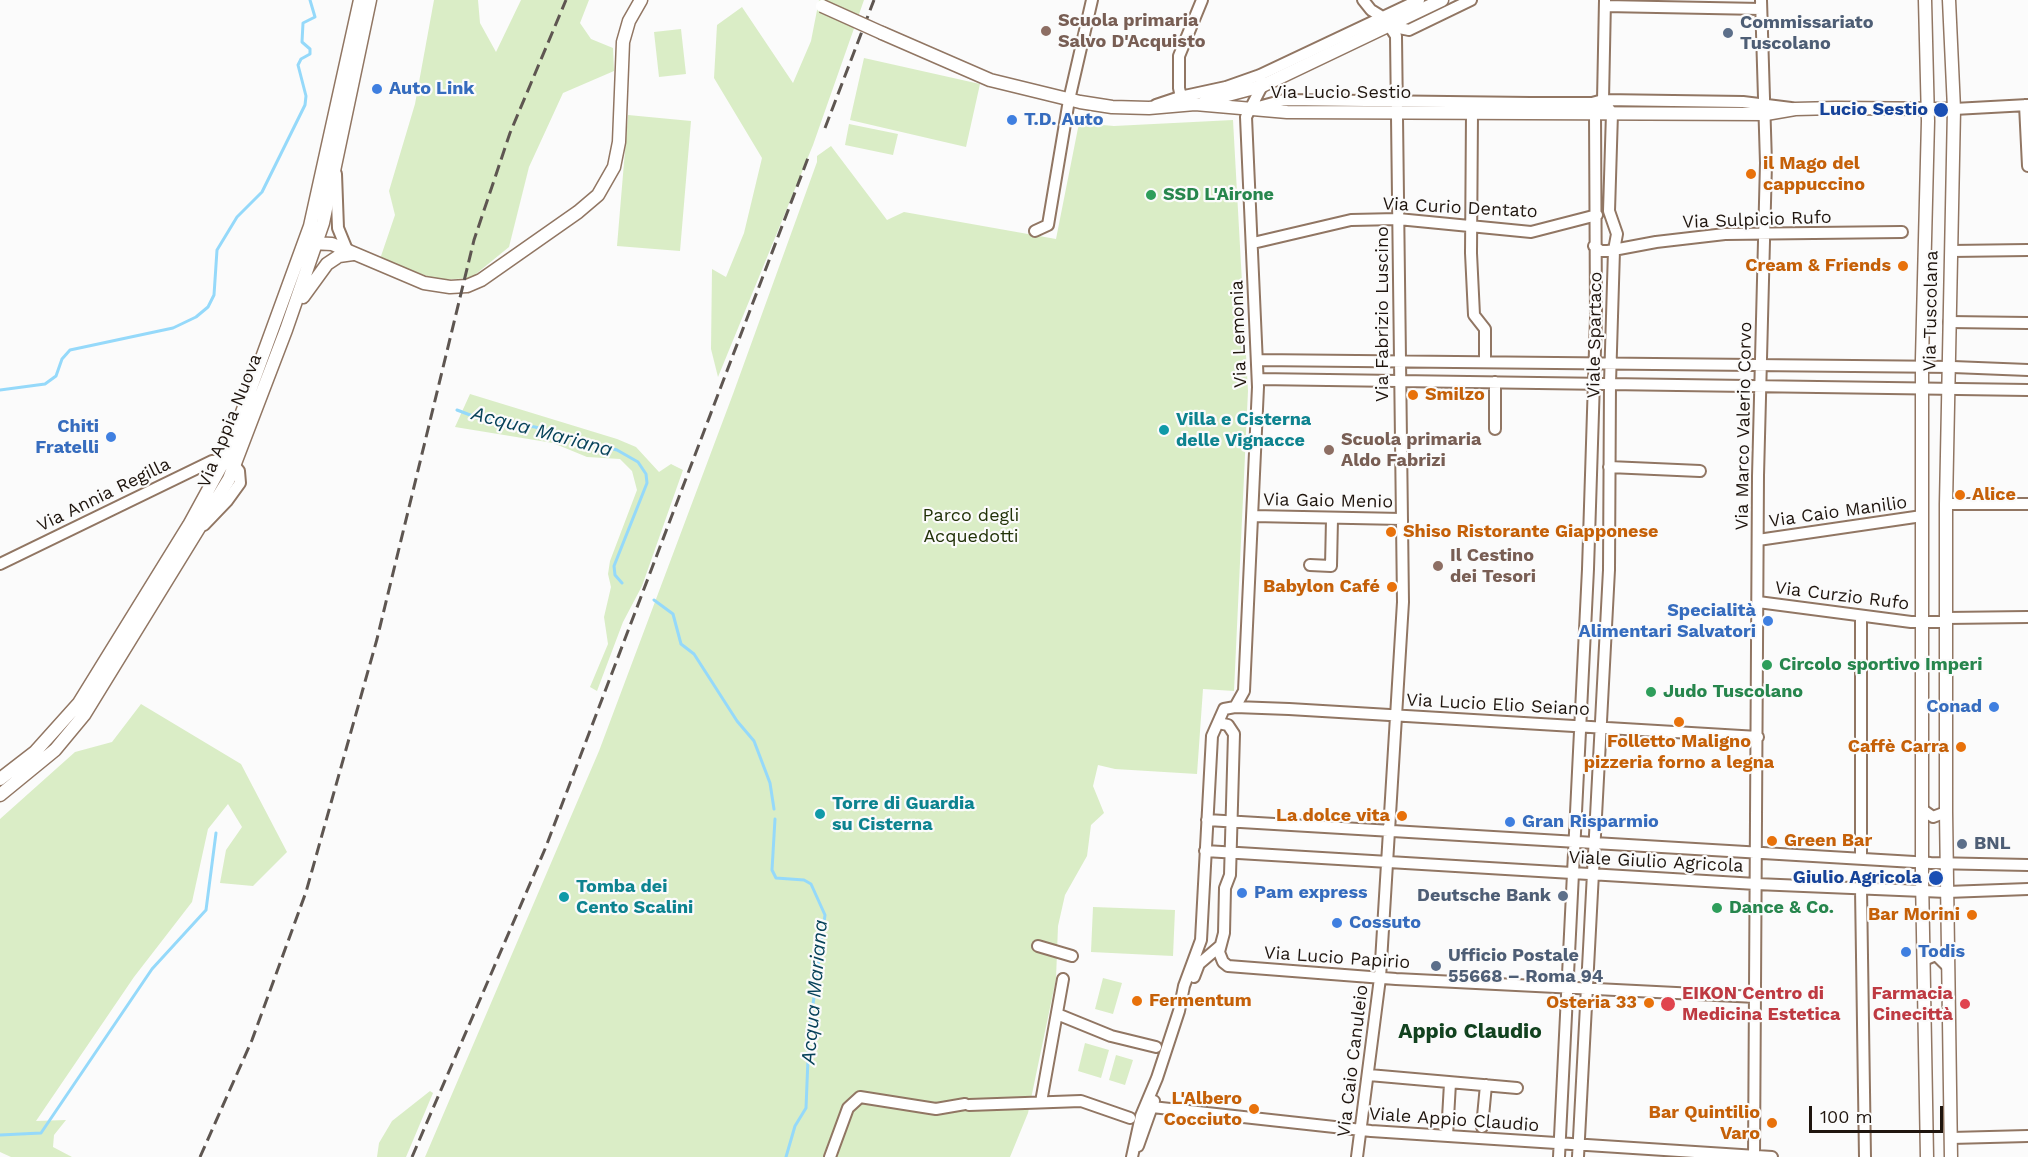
<!DOCTYPE html>
<html>
<head>
<meta charset="utf-8">
<style>
  body { margin:0 }
  #map { position:relative; width:2028px; height:1157px; overflow:hidden; background:#fbfbfb; font-family:"Work Sans",sans-serif }
  canvas { display:block }
  .scale { position:absolute; left:1809px; top:1106px; width:134px; height:27px; box-sizing:border-box; border:3px solid #1f150e; border-top:0; padding-left:8px; font-size:18px; line-height:21px; white-space:nowrap; color:#1f150e; -webkit-text-stroke:4px #fbfbfb; paint-order:stroke }
</style>
</head>
<body>
<div id="map">
<canvas width="2028" height="1157"></canvas>
<div class="scale">100 m</div>
</div>
<script>
const g = document.querySelector('canvas').getContext('2d');
g.lineJoin = 'round';
function paint(path, color) {
  g.fillStyle = color;
  g.fill(path, 'evenodd');
}
function shape(rows) {
  const path = new Path2D();
  for (const r of rows) {
    path.moveTo(r[0], r[1]);
    for (let i = 2; i < r.length; i += 2) path.lineTo(r[i], r[i + 1]);
  }
  return path;
}
function strokePath(path, color, width, dash) {
  g.strokeStyle = color;
  g.lineWidth = width;
  g.lineCap = dash ? 'butt' : 'round';
  g.setLineDash(dash || []);
  g.stroke(path);
}
function write(font, color, halo, rows, align = 'center') {
  g.font = font + ' "Work Sans",sans-serif';
  g.lineWidth = 4.5;
  g.setLineDash([]);
  g.textBaseline = 'middle';
  g.strokeStyle = halo;
  g.fillStyle = color;
  for (const [text, x, y, turn = 0] of rows) {
    g.save();
    g.translate(x, y);
    g.rotate((+turn || 0) * Math.PI / 180);
    g.textAlign = isNaN(turn) ? turn : align;
    if (halo) g.strokeText(text, 0, 0);
    g.fillText(text, 0, 0);
    g.restore();
  }
}
const green = shape([
  [434,0,478,0,480,23,496,52,521,0,589,0,580,23,591,39,613,48,614,71,563,93,529,167,509,247,471,278,438,280,380,259,395,215,389,191,415,104],
  [819,0,864,0,813,145,718,377,711,349,712,269,726,277,744,233,762,158,714,78,717,25,742,7,793,83,811,41],
  [681,29,686,74,659,77,654,32],
  [864,58,980,84,966,147,850,120],
  [628,115,691,121,680,251,617,246],
  [1233,120,1248,391,1234,691,1203,689,1197,774,1115,769,1098,765,1093,786,1104,813,1091,825,1087,856,1065,895,1058,926,1056,979,1028,1113,1010,1157,425,1157,599,751,733,394,817,162,817,156,831,146,887,220,904,212,1056,239,1079,123,1114,126],
  [849,124,898,134,893,155,845,145],
  [470,394,617,439,636,447,659,472,671,464,683,470,642,586,623,622,597,691,590,687,608,644,604,617,611,587,608,574,610,561,637,490,632,471,620,459,587,457,553,443,455,427],
  [141,704,241,764,287,852,253,886,220,883,226,850,242,827,228,804,208,829,192,902,134,977,36,1121,66,1120,54,1135,53,1147,72,1157,11,1157,0,1152,0,819,75,752,112,742],
  [1093,907,1175,910,1173,956,1091,952],
  [1103,978,1122,983,1113,1014,1095,1009],
  [1085,1043,1109,1050,1101,1078,1078,1071],
  [1116,1055,1133,1060,1125,1085,1109,1080],
  [430,1091,433,1093,406,1157,377,1157,379,1143,392,1121]
]);
const stream = shape([
  [0,390,45,384,56,376,62,359,70,350,173,328,196,317,208,307,214,295,217,250,237,217,262,192,305,105,306,96,298,65,301,59,310,54,310,49,302,42,303,23,315,17,310,0],
  [457,410,478,418,535,427,617,450,638,462,646,474,647,483,614,566,615,575,622,583],
  [654,600,673,614,681,644,694,654,737,721,754,741,770,783,774,809],
  [775,819,772,870,776,878,804,880,811,884,825,915,809,1034,806,1108,795,1126,786,1157],
  [0,1135,41,1133,152,969,206,910,216,833]
]);
const minor = shape([
  [1605,6,1761,9],
  [1390,26,1409,30,1471,0],
  [1182,102,1179,88,1179,56,1202,0],
  [1156,105,1180,97,1226,87,1260,75,1419,0],
  [2025,105,2028,166],
  [1251,109,1284,100,1530,103,1592,103,1603,100,1743,102,1791,108],
  [1954,109,2028,105],
  [1472,113,1471,253,1474,315,1485,329,1485,362],
  [336,174,338,228,347,250],
  [1035,231,1048,225,1069,100,1092,0],
  [1253,243,1351,220,1398,219,1531,232,1597,215],
  [1594,246,1601,251,1608,251,1656,242,1725,234,1902,232],
  [1951,251,2028,250],
  [1949,322,2028,323],
  [1257,360,1953,367,2028,370],
  [1258,379,2028,390],
  [1495,429,1495,382],
  [1609,467,1700,471],
  [1946,504,2028,504],
  [1253,516,1402,519],
  [1758,540,1922,516],
  [0,564,212,461,230,460,239,471,240,483,227,501,204,525],
  [1310,565,1331,566,1332,519],
  [1758,602,1911,622,1946,622],
  [1861,616,1861,859],
  [1946,618,2028,617],
  [1235,707,1244,691,1258,387,1246,117,1262,86,1260,75],
  [1218,723,1228,725,1234,734,1230,875,1225,888,1224,933,1219,952,1223,962,1228,966,1396,979,1756,997],
  [1923,810,1933,817,1946,812],
  [1207,820,1931,863,2028,865],
  [1205,851,1756,884,1947,892,2028,889],
  [1861,889,1865,1157],
  [1038,946,1072,956],
  [1924,960,1936,955,1947,966],
  [1194,977,1199,964,1220,946],
  [1057,1014,1111,1036,1156,1047],
  [1369,1075,1517,1088],
  [1041,1102,1063,979],
  [969,1105,1081,1101,1130,1118],
  [1152,1107,1371,1131,1772,1157],
  [1482,1127,1486,1085],
  [1447,1136,1450,1083],
  [1951,1138,2028,1136],
  [1138,1146,1154,1101],
  [830,1157,848,1108,860,1097,936,1109,965,1104],
  [1132,1157,1141,1116,1157,1078,1179,1011,1184,986,1201,940,1212,736,1224,709,1235,707,1289,709,1758,737],
  [1357,1157,1380,978,1403,602,1396,36,1384,18,1371,10,1363,0],
  [1559,1157,1588,569,1596,318,1595,113,1603,100,1605,0],
  [1578,1157,1609,570,1610,383,1614,250,1617,234,1609,211,1612,113,1603,100],
  [1754,1157,1758,476,1766,163,1761,0]
]);
const major = shape([
  [1925,0,1928,121,1922,359,1922,877,1927,1157],
  [1949,0,1954,109,1946,504,1946,812,1951,1157],
  [882,33,990,80,1080,102,1112,107,1149,108,1195,104,1287,112,1766,114,1795,109,1836,108,1954,109],
  [1205,101,1262,86,1442,0],
  [311,243,332,244,424,283,450,287,467,286,481,280,578,212,598,195,614,167,619,142,623,42,629,21,641,0],
  [303,297,327,264,339,256,353,254],
  [0,779,35,752,79,703,189,525,225,459,310,226,360,0],
  [0,795,55,750,84,715,229,479,286,330,323,223,370,0]
]);
const rail = shape([
  [825,128,874,0],
  [200,1157,252,1040,306,892,377,639,474,240,510,133,566,0],
  [412,1157,545,849,808,158]
]);
const majorBridge = shape([
  [822,6,882,33]
]);
const markers = [
  [1046,31,6,"#8d6e63"],
  [1728,33,6,"#5c6f8a"],
  [377,89,6,"#3f7fe0"],
  [1941,110,8,"#1a4fb4"],
  [1012,120,6,"#3f7fe0"],
  [1751,174,6,"#e8710a"],
  [1151,195,6,"#2e9e5b"],
  [1903,266,6,"#e8710a"],
  [1413,395,6,"#e8710a"],
  [1164,430,6,"#0f9aa8"],
  [111,437,6,"#3f7fe0"],
  [1329,450,6,"#8d6e63"],
  [1960,495,6,"#e8710a"],
  [1391,532,6,"#e8710a"],
  [1438,566,6,"#8d6e63"],
  [1392,587,6,"#e8710a"],
  [1768,621,6,"#3f7fe0"],
  [1767,665,6,"#2e9e5b"],
  [1651,692,6,"#2e9e5b"],
  [1994,707,6,"#3f7fe0"],
  [1679,722,6,"#e8710a"],
  [1961,747,6,"#e8710a"],
  [820,814,6,"#0f9aa8"],
  [1402,816,6,"#e8710a"],
  [1510,822,6,"#3f7fe0"],
  [1772,841,6,"#e8710a"],
  [1962,844,6,"#5c6f8a"],
  [1936,878,8,"#1a4fb4"],
  [1242,893,6,"#3f7fe0"],
  [1563,896,6,"#5c6f8a"],
  [564,897,6,"#0f9aa8"],
  [1717,908,6,"#2e9e5b"],
  [1972,915,6,"#e8710a"],
  [1337,923,6,"#3f7fe0"],
  [1906,952,6,"#3f7fe0"],
  [1436,966,6,"#5c6f8a"],
  [1137,1001,6,"#e8710a"],
  [1649,1003,6,"#e8710a"],
  [1668,1004,8,"#e0444e"],
  [1965,1004,6,"#e0444e"],
  [1254,1109,6,"#e8710a"],
  [1772,1123,6,"#e8710a"]
];
const educationNames = [
  ["Scuola primaria",1058,21],
  ["Salvo D'Acquisto",1058,42],
  ["Scuola primaria",1341,440],
  ["Aldo Fabrizi",1341,461],
  ["Il Cestino",1450,556],
  ["dei Tesori",1450,577]
];
const serviceNames = [
  ["Commissariato",1740,23],
  ["Tuscolano",1740,44],
  ["BNL",1974,844],
  ["Deutsche Bank",1551,896,"right"],
  ["Ufficio Postale",1448,956],
  ["55668 – Roma 94",1448,977]
];
const shopNames = [
  ["Auto Link",389,89],
  ["T.D. Auto",1024,120],
  ["Chiti",99,427,"right"],
  ["Fratelli",99,448,"right"],
  ["Specialità",1756,611,"right"],
  ["Alimentari Salvatori",1756,632,"right"],
  ["Conad",1982,707,"right"],
  ["Gran Risparmio",1522,822],
  ["Pam express",1254,893],
  ["Cossuto",1349,923],
  ["Todis",1918,952]
];
const streetNames = [
  ["Via Lucio Sestio",1341,93],
  ["Via Curio Dentato",1460,208,3],
  ["Via Sulpicio Rufo",1757,220,-2],
  ["Via Tuscolana",1931,311,-89],
  ["Via Fabrizio Luscino",1383,314,-90],
  ["Via Lemonia",1239,334,-92],
  ["Viale Spartaco",1595,335,-89],
  ["Via Appia Nuova",230,421,-68],
  ["Via Marco Valerio Corvo",1744,426,-89],
  ["Via Annia Regilla",104,495,-26],
  ["Via Gaio Menio",1328,501,1],
  ["Via Caio Manilio",1838,512,-8],
  ["Via Curzio Rufo",1842,596,7],
  ["Via Lucio Elio Seiano",1498,705,3],
  ["Viale Giulio Agricola",1656,862,3],
  ["Via Lucio Papirio",1337,958,4],
  ["Via Caio Canuleio",1353,1061,-83],
  ["Viale Appio Claudio",1454,1120,4]
];
const transitNames = [
  ["Lucio Sestio",1928,110],
  ["Giulio Agricola",1922,878]
];
const foodNames = [
  ["il Mago del",1763,164,"left"],
  ["cappuccino",1763,185,"left"],
  ["Cream & Friends",1891,266],
  ["Smilzo",1425,395,"left"],
  ["Alice",1972,495,"left"],
  ["Shiso Ristorante Giapponese",1403,532,"left"],
  ["Babylon Café",1380,587],
  ["Folletto Maligno",1679,742,"center"],
  ["pizzeria forno a legna",1679,763,"center"],
  ["Caffè Carra",1949,747],
  ["La dolce vita",1390,816],
  ["Green Bar",1784,841,"left"],
  ["Bar Morini",1960,915],
  ["Fermentum",1149,1001,"left"],
  ["Osteria 33",1637,1003],
  ["L'Albero",1242,1099],
  ["Cocciuto",1242,1120],
  ["Bar Quintilio",1760,1113],
  ["Varo",1760,1134]
];
const leisureNames = [
  ["SSD L'Airone",1163,195],
  ["Circolo sportivo Imperi",1779,665],
  ["Judo Tuscolano",1663,692],
  ["Dance & Co.",1729,908]
];
const cultureNames = [
  ["Villa e Cisterna",1176,420],
  ["delle Vignacce",1176,441],
  ["Torre di Guardia",832,804],
  ["su Cisterna",832,825],
  ["Tomba dei",576,887],
  ["Cento Scalini",576,908]
];
const parkNames = [
  ["Parco degli",971,516],
  ["Acquedotti",971,537]
];
const healthNames = [
  ["EIKON Centro di",1682,994],
  ["Medicina Estetica",1682,1015],
  ["Farmacia",1953,994,"right"],
  ["Cinecittà",1953,1015,"right"]
];
const waterNames = [
  ["Acqua Mariana",542,432,15],
  ["Acqua Mariana",815,992,-85]
];
const quarterNames = [
  ["Appio Claudio",1470,1032]
];
paint(green, '#daedc6');
strokePath(stream, '#95d9fa', 3);
strokePath(minor, '#917663', 14);
strokePath(major, '#917663', 15);
strokePath(minor, '#fff', 10);
strokePath(major, '#fff', 12);
strokePath(rail, '#5e5651', 3, [12, 6]);
strokePath(majorBridge, '#917663', 15, []);
strokePath(majorBridge, '#fff', 12);
for (const [x, y, r, color] of markers) {
  const dot = new Path2D();
  dot.arc(x, y, r, 0, 2 * Math.PI);
  g.fillStyle = color;
  g.fill(dot);
  strokePath(dot, '#fbfbfb', 2);
}
write('bold 18px', '#785e54', '#fbfbfb', educationNames, 'left');
write('bold 18px', '#4e5e75', '#fbfbfb', serviceNames, 'left');
write('bold 18px', '#366cbe', '#fbfbfb', shopNames, 'left');
write('18px', '#1f150e', '#fbfbfb', streetNames);
write('bold 18px', '#164399', '#fbfbfb', transitNames, 'right');
write('bold 18px', '#c56008', '#fbfbfb', foodNames, 'right');
write('bold 18px', '#27864d', '#fbfbfb', leisureNames, 'left');
write('bold 18px', '#0d838f', '#fbfbfb', cultureNames, 'left');
write('18px', '#213107', '#fbfbfb', parkNames);
write('bold 18px', '#be3a42', '#fbfbfb', healthNames, 'left');
write('italic 20px', '#074259', '#fbfbfb', waterNames);
write('bold 21px', '#12421f', '#fbfbfb', quarterNames);
</script>
</body>
</html>
